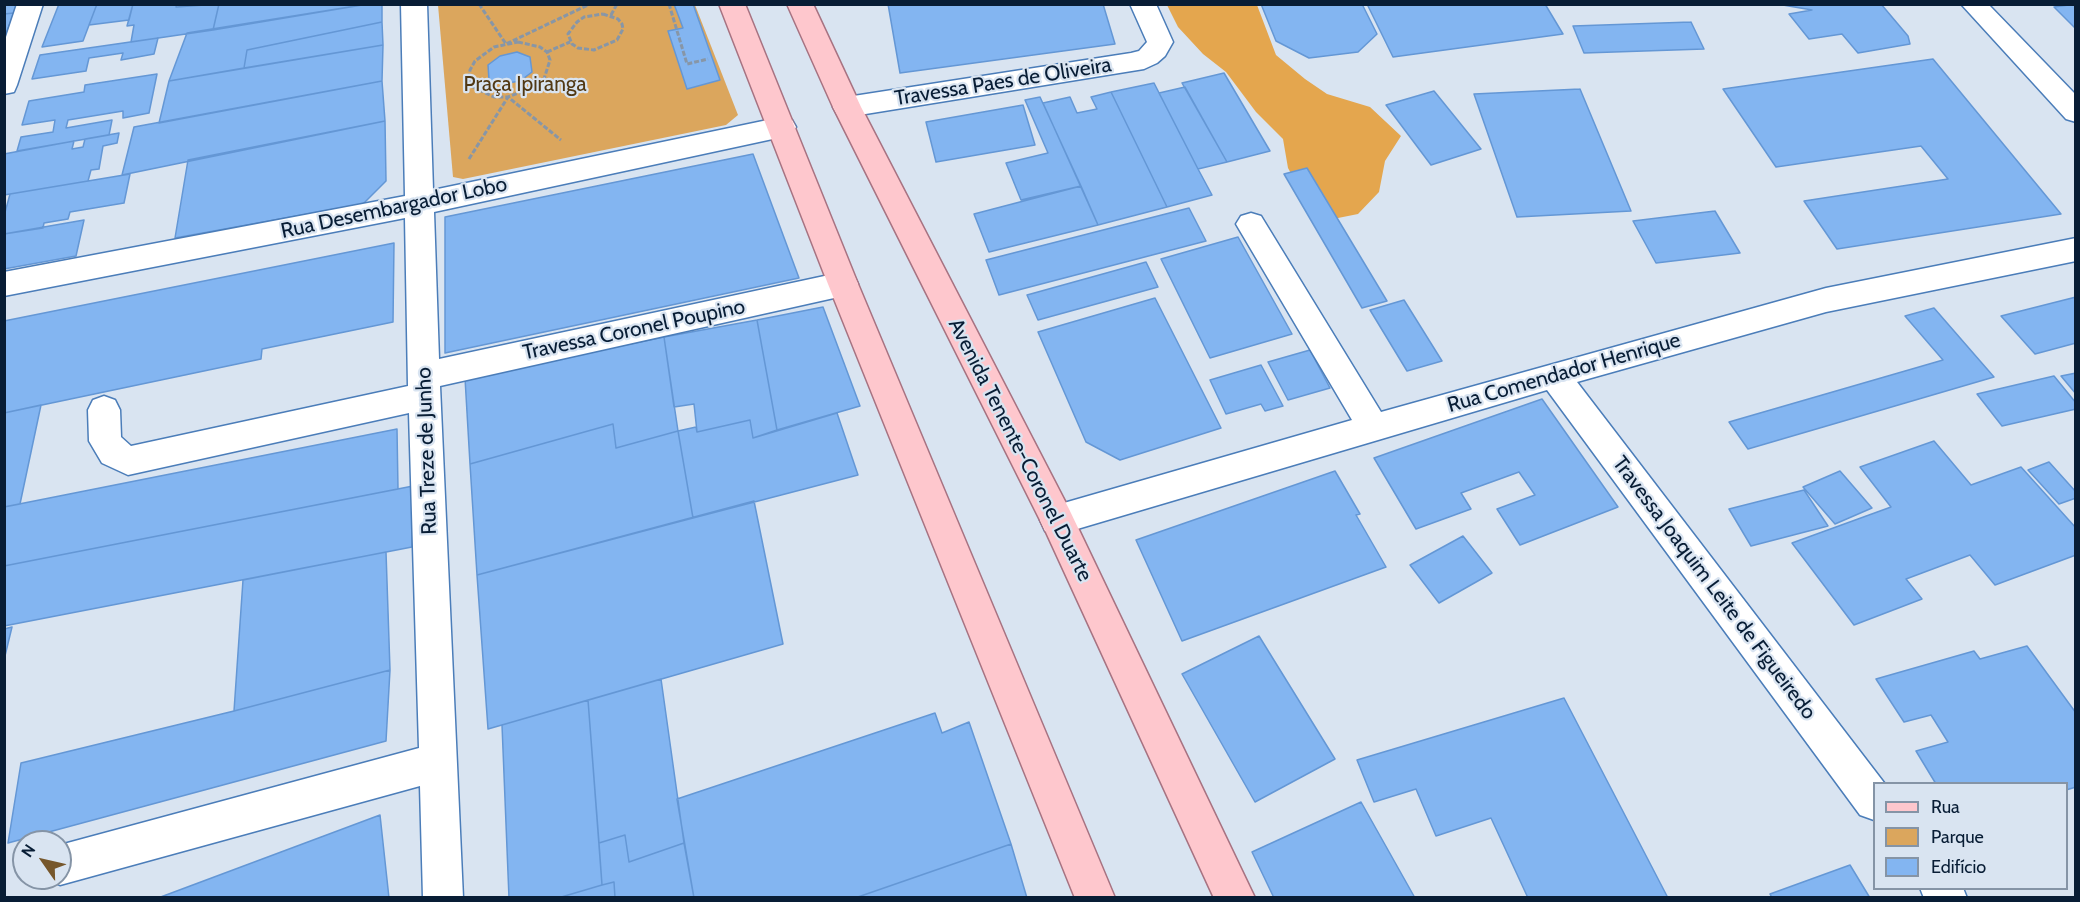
<!DOCTYPE html>
<html>
<head>
<meta charset="utf-8">
<style>
  body { margin:0 }
  #map { position:relative; width:2080px; height:902px; overflow:hidden; background:#d9e4f1; font-family:Cabin,sans-serif }
  canvas { display:block }
  .frame { position:absolute; inset:0; border:6px solid #081d35; pointer-events:none }
  .legend { position:absolute; left:1873px; top:782px; width:195px; height:108px; box-sizing:border-box; background:#d9e4f1; border:2px solid #8594a6; margin:0; padding:8px 10px; list-style:none; font-size:18px; color:#081d35 }
  .legend li { display:flex; align-items:center; gap:12px; height:30px }
  .legend b { width:30px; border:2px solid #8594a6 }
  .north { position:absolute; left:12px; top:830px; width:60px; height:60px; box-sizing:border-box; background:#d9e4f1; border:2px solid #8594a6; border-radius:50%; rotate:304deg; font-size:16px; font-weight:700; line-height:24px; text-align:center; color:#081d35 }
  .north::after { content:''; display:block; margin:auto; width:21px; height:27px; background:#76572c; clip-path:polygon(50% 0,100% 100%,50% 72%,0 100%) }
</style>
</head>
<body>
<div id="map">
<canvas width="2080" height="902"></canvas>
<div class="frame"></div>
<ul class="legend">
<li><b style="height:8px;background:#fec7cd"></b>Rua</li>
<li><b style="height:16px;background:#dba65d"></b>Parque</li>
<li><b style="height:16px;background:#83b5f1"></b>Edifício</li>
</ul>
<div class="north">N</div>
</div>
<script>
const g = document.querySelector('canvas').getContext('2d');
g.lineJoin = 'round';
function paint(path, color) {
  g.fillStyle = color;
  g.fill(path, 'evenodd');
}
function shape(rows) {
  const path = new Path2D();
  for (const r of rows) {
    path.moveTo(r[0], r[1]);
    for (let i = 2; i < r.length; i += 2) path.lineTo(r[i], r[i + 1]);
  }
  return path;
}
function strokePath(path, color, width, dash) {
  g.strokeStyle = color;
  g.lineWidth = width;
  g.lineCap = dash ? 'butt' : 'round';
  g.setLineDash(dash || []);
  g.stroke(path);
}
function write(font, color, halo, rows, align = 'center') {
  g.font = font + ' Cabin,sans-serif';
  g.lineWidth = 4.5;
  g.setLineDash([]);
  g.textBaseline = 'middle';
  g.strokeStyle = halo;
  g.fillStyle = color;
  for (const [text, x, y, turn = 0] of rows) {
    g.save();
    g.translate(x, y);
    g.rotate((+turn || 0) * Math.PI / 180);
    g.textAlign = isNaN(turn) ? turn : align;
    if (halo) g.strokeText(text, 0, 0);
    g.fillText(text, 0, 0);
    g.restore();
  }
}
const green = shape([
  [438,5,695,5,738,115,726,125,463,179,453,177]
]);
const forest = shape([
  [1167,5,1257,5,1276,55,1305,79,1327,94,1370,107,1401,136,1385,161,1379,192,1358,214,1333,219,1307,202,1288,168,1283,139,1256,112,1226,72,1203,54,1178,27]
]);
const building = shape([
  [4,4,17,4,14,13,4,14,4,4],
  [59,4,97,4,83,41,42,47,59,4],
  [97,4,133,4,129,20,89,25,97,4],
  [133,4,177,4,176,7,219,4,213,30,131,42,134,25,127,26,133,4],
  [219,4,368,4,213,30,219,4],
  [368,4,382,4,382,22,247,50,244,68,169,81,187,33,368,4],
  [674,4,693,4,720,80,687,89,668,31,683,28,674,4],
  [888,4,1103,4,1115,44,900,73,888,4],
  [1261,4,1362,4,1377,34,1358,52,1309,58,1276,41,1261,4],
  [1367,4,1545,4,1563,34,1393,57,1367,4],
  [1777,4,1881,4,1908,36,1910,44,1858,53,1842,34,1809,39,1789,14,1812,10,1777,4],
  [2076,4,2076,29,2054,7,2076,4],
  [14,13,4,39,4,14,14,13],
  [382,22,383,45,244,68,247,50,382,22],
  [1691,22,1704,49,1584,53,1573,26,1691,22],
  [158,38,154,54,121,60,123,53,89,58,86,71,32,79,40,55,158,38],
  [383,45,382,81,159,123,169,81,383,45],
  [517,52,530,57,532,72,520,81,502,84,489,80,488,65,500,56,517,52],
  [1933,59,2061,214,1837,249,1804,201,1948,179,1921,146,1776,167,1723,89,1933,59],
  [1224,73,1270,151,1227,162,1182,83,1224,73],
  [157,74,149,113,123,118,123,111,68,120,66,128,112,120,109,135,17,151,21,137,53,132,55,120,22,125,29,101,84,92,85,85,157,74],
  [382,81,385,121,122,175,134,127,382,81],
  [1154,83,1198,169,1212,195,1167,207,1111,92,1154,83],
  [1185,87,1227,162,1198,169,1159,93,1185,87],
  [1580,89,1631,211,1517,217,1474,94,1580,89],
  [1434,91,1481,149,1431,165,1386,105,1434,91],
  [1111,92,1167,207,1098,225,1043,103,1070,97,1077,113,1097,109,1091,97,1111,92],
  [1040,97,1081,186,1021,200,1006,163,1048,153,1025,100,1040,97],
  [1023,105,1035,145,936,162,926,122,1023,105],
  [385,121,386,181,363,204,175,238,188,160,385,121],
  [119,133,117,143,103,146,99,169,91,170,88,181,4,195,4,154,74,141,72,149,83,147,85,139,119,133],
  [753,154,799,278,445,353,445,217,753,154],
  [1307,168,1387,301,1362,308,1284,174,1307,168],
  [130,174,124,203,70,212,68,219,44,223,43,228,4,234,4,216,10,194,130,174],
  [1081,186,1098,225,989,252,974,214,1081,186],
  [1189,208,1206,241,999,295,986,260,1189,208],
  [1715,211,1740,253,1656,263,1633,221,1715,211],
  [84,220,76,256,4,269,4,234,84,220],
  [1238,237,1292,334,1210,358,1161,259,1238,237],
  [394,243,393,322,262,349,261,359,4,413,4,321,394,243],
  [1146,262,1158,287,1038,320,1027,295,1146,262],
  [2076,297,2076,343,2035,354,2001,316,2076,297],
  [1155,298,1221,428,1120,460,1086,442,1038,332,1155,298],
  [1404,300,1442,361,1407,371,1370,310,1404,300],
  [823,307,860,406,777,430,757,320,823,307],
  [1934,308,1994,377,1748,449,1729,422,1943,360,1905,316,1934,308],
  [757,320,777,430,753,438,750,420,697,432,694,404,674,407,664,337,757,320],
  [664,337,678,431,616,448,613,424,470,464,465,378,664,337],
  [1310,350,1330,388,1288,400,1268,362,1310,350],
  [1261,365,1283,406,1265,411,1261,404,1226,414,1210,380,1261,365],
  [2076,373,2076,394,2061,376,2076,373],
  [2054,376,2076,403,2076,409,2002,426,1977,394,2054,376],
  [1542,399,1618,507,1520,545,1497,509,1535,495,1519,472,1461,493,1471,509,1416,529,1374,458,1542,399],
  [41,405,20,504,4,507,4,413,41,405],
  [837,413,858,475,693,518,678,431,696,427,697,432,750,420,753,438,837,413],
  [613,424,616,448,678,431,693,518,477,575,470,464,613,424],
  [397,429,398,489,4,566,4,507,397,429],
  [1934,441,1971,485,2021,467,2076,528,2076,555,1995,585,1970,555,1906,579,1922,599,1854,625,1792,543,1891,507,1860,467,1934,441],
  [2049,462,2076,492,2076,498,2059,504,2028,470,2049,462],
  [1335,471,1360,514,1356,515,1386,567,1182,641,1136,540,1335,471],
  [1840,471,1872,508,1835,524,1803,487,1840,471],
  [413,486,412,547,4,626,4,566,413,486],
  [1804,490,1828,526,1751,546,1729,509,1804,490],
  [754,501,783,644,488,729,477,575,754,501],
  [1463,536,1492,573,1439,603,1410,565,1463,536],
  [386,552,390,670,234,711,243,580,386,552],
  [12,627,4,660,4,629,12,627],
  [1259,636,1335,759,1255,802,1182,674,1259,636],
  [2027,646,2076,713,2076,787,2066,790,2066,784,1936,784,1916,751,1948,742,1931,715,1904,722,1876,679,1974,651,1980,659,2027,646],
  [390,670,386,741,8,843,21,763,234,711,390,670],
  [661,679,684,843,629,862,625,835,599,843,588,700,661,679],
  [1564,698,1668,898,1528,898,1491,818,1436,836,1416,789,1374,802,1357,760,1564,698],
  [588,700,602,885,558,898,509,898,502,725,588,700],
  [935,713,942,733,969,722,1011,844,855,898,694,898,677,799,935,713],
  [1361,802,1415,898,1274,898,1252,852,1361,802],
  [380,815,389,898,158,898,380,815],
  [625,835,629,862,684,843,694,898,615,898,614,882,602,885,599,843,625,835],
  [1011,844,1027,898,855,898,1011,844],
  [1850,865,1870,898,1772,898,1770,894,1850,865],
  [614,882,615,898,558,898,602,885,614,882]
]);
const path = shape([
  [479,4,506,44,590,4],
  [669,4,687,64,708,59],
  [603,14,618,19,622,24,623,29,617,40,594,50,578,48,572,44,568,34,577,22,584,17,603,14],
  [611,15,617,4],
  [518,42,540,47,547,52,550,60,544,79,534,87,508,97,494,97,473,87,469,79,470,70,475,61,494,47,518,42],
  [547,52,570,42],
  [469,159,508,97,561,140]
]);
const minor = shape([
  [17,4,43,4,17,85,14,92,4,94,4,43,17,4],
  [401,4,427,4,433,190,782,117,792,120,796,127,792,134,782,137,434,212,439,359,843,272,854,276,858,284,854,292,843,296,440,386,463,898,423,898,420,786,60,885,45,878,60,878,60,845,419,748,409,413,128,475,102,463,89,441,88,410,93,400,104,396,115,400,120,410,121,437,131,446,408,386,405,218,4,296,4,272,405,196,401,4],
  [1130,4,1156,4,1173,42,1165,56,1157,63,1144,69,847,117,837,114,833,107,837,100,847,97,1131,53,1139,51,1147,42,1130,4],
  [1961,4,1988,4,2076,95,2076,122,2066,119,1961,4],
  [1251,213,1261,216,1381,412,1826,288,2076,238,2076,261,1826,312,1577,382,1885,784,1874,784,1874,820,1860,815,1547,390,1057,535,1045,531,1040,520,1045,509,1057,505,1352,420,1236,224,1241,216,1251,213],
  [1920,888,1963,888,1967,898,1924,898,1920,888]
]);
const major = shape([
  [719,4,745,4,858,284,1115,898,1075,898,828,284,719,4],
  [787,4,813,4,861,107,1069,509,1255,898,1214,898,1045,530,833,107,787,4]
]);
const streetNames = [
  ["Travessa Paes de Oliveira",1003,82,-9],
  ["Rua Desembargador Lobo",394,208,-12],
  ["Travessa Coronel Poupino",634,330,-12],
  ["Rua Comendador Henrique",1564,373,-16],
  ["Avenida Tenente-Coronel Duarte",1020,450,63],
  ["Rua Treze de Junho",427,451,-92],
  ["Travessa Joaquim Leite de Figueiredo",1714,588,53]
];
const parkNames = [
  ["Praça Ipiranga",525,85]
];
paint(green, '#dba65d');
paint(forest, '#e4a64e');
paint(building, '#83b5f1');
strokePath(building, '#6497d5', 1.5);
strokePath(minor, '#4b7db9', 3);
strokePath(major, '#a77382', 3);
strokePath(path, '#8796a7', 3, [5, 2]);
paint(minor, '#fff');
paint(major, '#fec7cd');
write('21px', '#081d35', '#d9e4f1', streetNames);
write('21px', '#513813', '#d9e4f1', parkNames);
</script>
</body>
</html>
